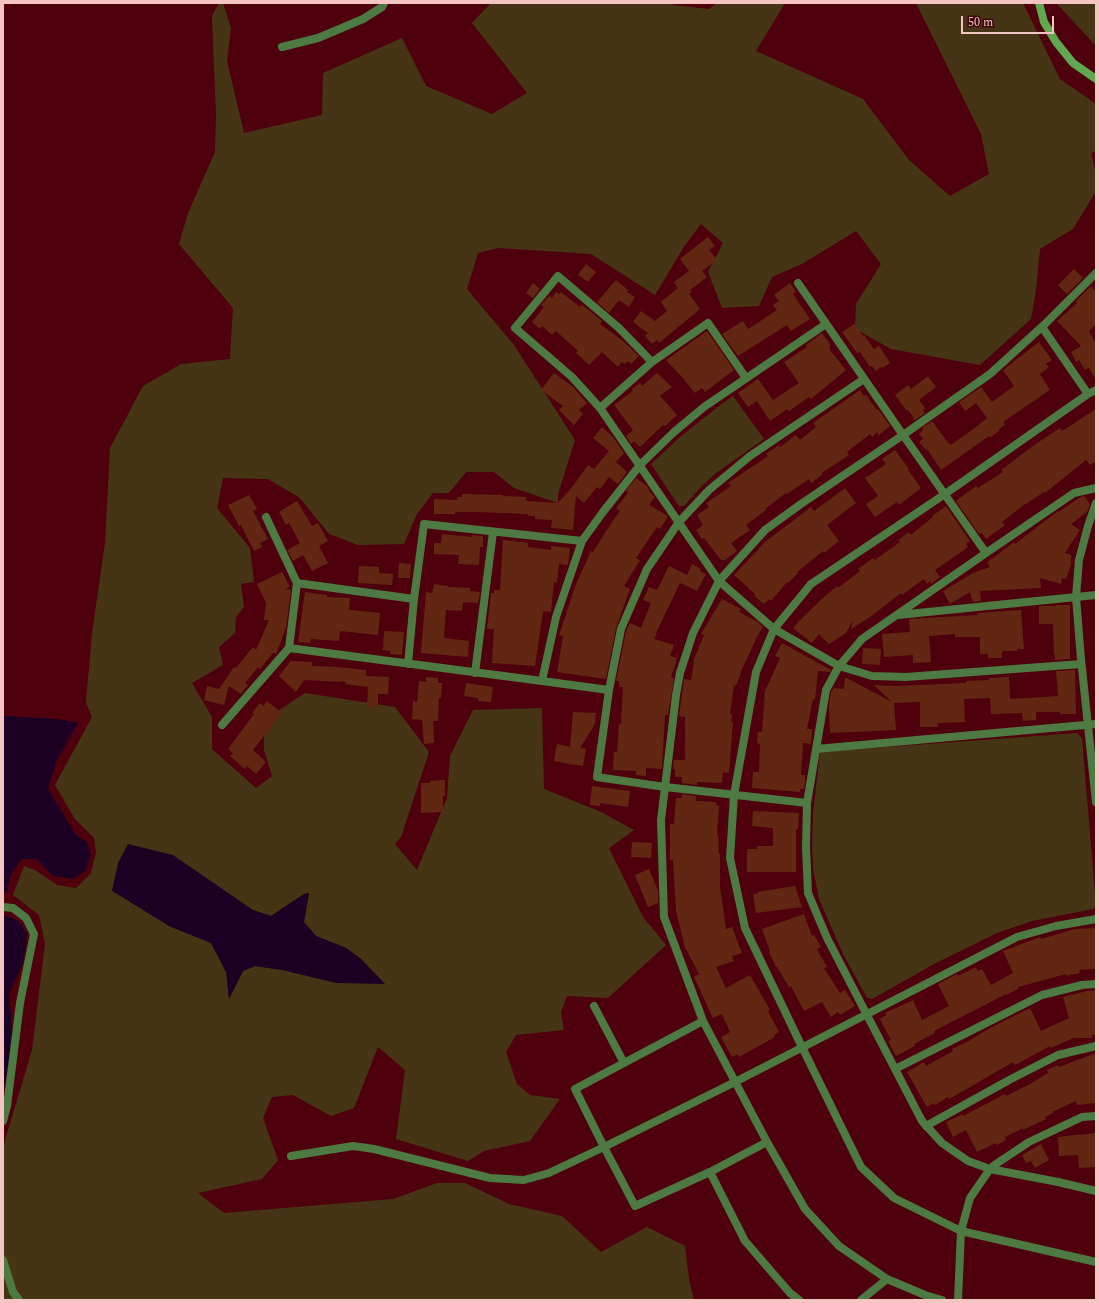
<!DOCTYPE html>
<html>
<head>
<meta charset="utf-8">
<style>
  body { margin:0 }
  #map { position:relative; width:1099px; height:1303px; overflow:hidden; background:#4f000d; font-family:Spectral,serif }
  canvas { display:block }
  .frame { position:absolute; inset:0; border:4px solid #f5c5c4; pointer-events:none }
  .scale { position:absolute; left:961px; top:16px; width:93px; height:18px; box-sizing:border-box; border:2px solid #f5c5c4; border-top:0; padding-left:5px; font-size:12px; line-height:14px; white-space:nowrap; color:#f5c5c4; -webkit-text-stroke:3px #3c020a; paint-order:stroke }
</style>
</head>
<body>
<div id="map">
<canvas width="1099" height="1303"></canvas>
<div class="frame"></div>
<div class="scale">50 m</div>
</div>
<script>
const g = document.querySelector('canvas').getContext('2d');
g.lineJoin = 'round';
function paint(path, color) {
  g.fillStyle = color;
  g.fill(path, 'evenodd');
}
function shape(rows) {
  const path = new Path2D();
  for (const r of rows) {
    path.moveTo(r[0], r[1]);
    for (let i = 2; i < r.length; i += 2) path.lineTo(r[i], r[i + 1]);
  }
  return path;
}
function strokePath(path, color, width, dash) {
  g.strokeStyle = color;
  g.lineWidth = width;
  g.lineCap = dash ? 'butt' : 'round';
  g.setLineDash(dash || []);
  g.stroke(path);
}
const green = shape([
  [219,3,223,3,231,28,227,61,244,133,322,115,323,73,402,38,426,86,492,114,527,93,472,23,491,3,672,3,673,5,709,9,717,3,785,3,756,51,863,99,909,160,950,196,989,174,981,134,916,3,1023,3,1060,79,1096,104,1096,151,1091,153,1096,174,1096,191,1073,229,1040,249,1036,290,1031,319,980,365,891,349,855,329,856,304,881,264,856,231,802,264,772,277,759,306,722,308,708,272,723,243,701,224,685,245,655,295,591,254,498,248,478,253,467,289,514,345,575,440,558,494,558,503,514,488,494,472,466,472,449,493,433,493,417,514,404,544,358,545,329,534,300,498,268,479,223,478,217,508,250,548,254,582,241,584,244,607,236,617,235,633,219,647,223,665,192,683,212,717,212,749,256,788,272,776,264,750,264,720,305,693,395,707,429,752,401,837,395,844,417,870,447,798,450,756,473,710,542,708,544,789,599,811,634,830,609,848,643,917,666,945,608,998,567,996,561,1012,564,1030,516,1035,506,1052,517,1084,530,1095,560,1099,530,1141,484,1151,468,1161,396,1139,405,1070,378,1047,354,1108,331,1116,293,1095,272,1097,263,1118,278,1160,262,1179,198,1193,224,1213,393,1199,437,1183,465,1183,509,1204,562,1216,601,1252,647,1227,685,1246,689,1279,694,1300,3,1300,3,1147,32,1050,45,944,39,915,13,895,24,866,35,870,57,885,76,888,91,873,96,853,94,838,75,819,55,785,92,717,86,703,92,633,105,543,110,448,143,386,181,364,230,359,233,308,179,244,188,213,215,152,216,114,212,16],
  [309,893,304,922,316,936,346,948,361,959,385,984,255,966,243,971,229,998,226,972,211,943,169,926,253,910,271,916,304,894],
  [1058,3,1096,3,1096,46,1058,5],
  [733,396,764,439,715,474,702,486,684,506,679,506,651,464,680,437,719,406],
  [1077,733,1082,738,1096,906,1093,909,1032,921,997,933,936,963,872,999,867,998,843,954,819,899,813,868,812,848,813,814,820,752]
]);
const water = shape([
  [3,716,58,719,78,723,57,760,48,789,76,835,87,842,91,855,86,870,74,879,53,876,36,859,22,859,11,874,7,892,3,893],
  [128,844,173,855,253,910,271,916,304,894,309,893,304,922,316,936,346,948,361,959,385,984,336,983,282,970,255,966,243,971,229,999,226,972,211,943,169,926,112,891,118,863],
  [3,916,8,916,20,922,27,934,26,944,22,966,9,993,12,1025,12,1045,3,1096]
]);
const building = shape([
  [708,237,715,246,709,250,717,260,702,271,707,277,690,290,692,292,689,294,700,309,659,343,657,340,652,344,645,336,648,333,633,322,641,311,655,321,667,311,661,302,678,288,674,282,689,271,680,259],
  [586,264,596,272,588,282,578,275],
  [1074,269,1083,278,1067,294,1058,285],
  [616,280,628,290,627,292,635,297,629,307,619,300,609,313,597,302],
  [533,283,540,289,533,298,526,293],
  [790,283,796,292,793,294,810,319,791,331,787,325,738,356,722,334,743,321,748,329,777,310,773,305,779,301,774,295],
  [1091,286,1096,292,1096,324,1089,331,1096,344,1096,380,1089,368,1085,370,1079,360,1076,362,1071,352,1081,346,1057,321,1077,303,1075,302],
  [556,292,559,294,561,292,580,307,582,305,590,311,602,321,600,324,623,341,639,356,631,364,628,361,625,364,622,362,618,367,602,352,589,365,576,353,578,351,556,331,552,335,542,326,540,329,532,322,544,307,541,305,549,296,552,298],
  [854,324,863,336,864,335,874,349,879,346,890,363,882,368,881,367,876,371,872,366,870,367,860,352,857,353,842,332],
  [707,331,734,370,705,392,702,388,695,393,683,378,666,360],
  [822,333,830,344,830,350,846,370,811,399,809,397,789,411,787,409,770,421,757,401,748,407,738,393,758,379,773,400,799,383,784,362,807,347,806,345],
  [1039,342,1052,360,1046,364,1049,367,1040,374,1050,390,1003,422,1005,425,999,429,1000,430,991,437,989,436,941,470,927,449,926,450,919,442,923,439,919,434,923,430,922,428,932,421,949,444,950,443,951,445,976,427,987,418,976,403,965,411,959,402,981,387,992,402,1014,386,1003,370],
  [554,373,572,386,587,403,579,410,583,414,574,425,559,410,563,406,541,390],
  [657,373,672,387,660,396,677,415,665,426,663,425,640,447,634,441,631,444,626,436,633,430,614,405,633,391,632,389,640,383,642,386],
  [928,376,936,387,919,400,925,408,923,410,925,413,915,420,908,410,907,411,895,395,908,385,911,389],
  [860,390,864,396,866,395,877,410,878,409,890,426,879,435,877,432,872,437,870,434,847,452,849,455,822,473,823,474,811,483,809,479,787,494,786,493,765,509,766,510,746,525,750,530,731,543,737,551,725,560,721,560,704,538,702,539,696,530,703,525,697,515,709,507,706,503,731,486,728,483,768,456,766,454,779,445,780,447,796,435,800,440,816,427,813,423],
  [1096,409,1096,461,1090,465,1086,460,1045,493,1044,492,1026,504,1025,504,1002,522,1005,525,986,539,982,533,979,534,956,501,976,486,978,488,1003,472,1001,470,1037,443,1060,428,1062,431],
  [602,427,613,437,624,453,616,462,627,472,618,484,609,477,600,489,597,487,584,503,576,496,573,530,551,528,552,520,535,519,535,516,528,516,528,514,478,512,455,512,455,514,434,514,434,499,457,500,458,497,462,497,462,494,503,495,503,496,526,497,526,501,558,503,573,486,588,465,594,469,609,451,593,438],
  [895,450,909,469,908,470,921,488,899,505,897,502,875,517,866,504,878,496,865,478,886,464,882,459],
  [636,478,647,486,650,492,655,497,649,505,668,516,660,529,657,527,636,558,640,560,624,586,630,589,616,628,606,679,557,672,563,636,559,635,576,584,591,551,593,552,612,522,620,511,616,508,628,493,626,491],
  [845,488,856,503,827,525,839,541,824,553,823,551,797,572,798,573,788,583,787,582,771,601,769,599,764,604,754,596,755,594,734,575,765,542,811,507,814,511],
  [249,495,257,509,253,511,268,539,260,543,262,547,254,551,241,525,239,526,228,505],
  [1084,496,1090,504,1087,512,1071,524,1080,530,1065,553,1071,555,1071,565,1066,579,1062,578,1061,584,1040,578,1041,588,980,591,981,601,973,602,970,592,950,604,943,591,973,573,990,567,987,562,1001,552,1014,542,1015,544,1058,511,1059,512,1079,498],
  [297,501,312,526,318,523,328,541,319,546,328,563,312,571,303,555,293,561,287,550,300,543,289,523,286,525,279,512],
  [946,506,970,541,966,544,968,547,935,570,940,577,931,584,930,581,927,584,924,579,902,595,901,593,870,617,851,629,853,620,846,633,829,644,819,634,812,643,793,628,802,618,823,598,837,586,838,588,860,571,858,569,873,558,875,560,900,542,898,540,909,532,911,535,933,517,932,516],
  [442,534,472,537,472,535,483,536,483,547,480,547,479,565,458,564,459,555,434,554,434,543,441,543],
  [503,540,528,543,528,547,551,550,551,546,570,548,568,565,559,564,557,583,554,582,551,612,543,611,535,666,492,663,494,629,487,629,491,593,494,593,494,590,500,590],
  [399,563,411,564,410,578,398,578],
  [692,564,701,569,700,571,706,574,697,591,680,583,656,633,657,634,654,639,674,645,670,656,677,658,671,678,674,678,668,715,665,715,662,769,646,768,646,776,636,775,636,771,613,770,614,752,617,752,619,723,621,724,623,687,619,687,619,681,616,681,626,631,630,623,641,628,651,603,643,600,649,587,657,590,669,566,687,575],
  [359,566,379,567,379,573,393,574,392,585,358,583],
  [282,572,290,587,285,589,291,590,286,628,276,654,273,653,260,669,258,667,245,683,248,685,241,694,229,686,224,705,204,700,207,686,219,689,234,667,236,668,253,647,256,650,269,620,264,620,266,603,257,584],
  [434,584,448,586,448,587,470,588,470,591,480,592,478,603,463,602,462,611,446,610,444,638,469,641,468,657,421,653,426,592,432,593],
  [305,592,327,595,327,597,350,598,349,610,380,613,378,635,340,631,339,641,311,639,310,643,298,642],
  [722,599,741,609,739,612,758,622,763,627,757,637,743,667,736,686,734,685,730,714,732,714,731,722,733,722,729,773,723,772,722,783,697,782,697,785,682,783,682,777,675,777,675,769,673,769,674,760,685,760,685,717,679,716,684,679,691,680,694,662,693,662,704,635,701,634],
  [1056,605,1070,605,1070,659,1055,660,1055,654,1054,655,1053,624,1039,624,1039,606,1056,606],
  [1021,610,1024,649,1017,649,1017,651,1002,651,1002,658,988,658,988,654,980,654,980,637,955,637,955,634,929,636,931,662,913,663,913,655,884,657,882,634,910,632,909,619,978,615,977,613],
  [384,631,404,632,402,655,390,654,390,651,383,650],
  [782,643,831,670,830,672,818,671,815,700,813,699,807,729,812,729,811,744,803,743,801,775,805,775,805,781,804,789,800,789,800,792,752,788,753,772,759,772,760,744,757,743,758,732,762,732,765,689,766,689,780,658,775,656],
  [863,648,881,649,880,665,862,664],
  [291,661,312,662,312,666,338,667,366,670,366,676,389,677,388,694,378,694,378,707,367,707,368,687,345,684,346,682,304,680,296,692,279,676],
  [1075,670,1076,714,1060,714,1060,712,1036,712,1036,720,1023,721,1022,713,991,714,990,698,964,699,965,722,938,723,938,727,920,727,920,702,894,703,896,730,830,733,829,705,831,692,834,688,844,689,845,677,892,702,874,685,896,686,966,683,966,681,989,680,989,678,1009,677,1010,699,1058,696,1056,671],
  [426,677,438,678,438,683,442,683,441,698,439,698,438,721,433,721,434,743,424,744,422,720,412,719,413,701,417,702,419,681,426,682],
  [466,683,493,687,491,702,478,701,478,698,464,696],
  [267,701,282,713,253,750,266,762,256,774,247,766,245,769,230,756,233,753,228,749,254,714,252,713,260,703,263,706],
  [573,712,596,713,595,724,580,748,586,749,583,766,570,764,569,766,569,764,554,761,557,744,570,747],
  [445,780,445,796,443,796,443,812,421,813,421,783,430,783,430,781],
  [592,786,630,791,628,807,600,803,600,806,590,805],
  [682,794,696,796,696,801,716,802,716,805,719,806,717,834,718,834,719,854,720,854,720,887,726,929,732,927,742,953,732,956,734,961,716,967,726,988,750,975,770,1010,768,1011,779,1032,774,1035,775,1037,739,1057,738,1054,732,1057,721,1037,730,1032,722,1014,713,1018,694,977,699,974,685,947,676,911,673,860,670,860,670,824,674,824,676,798,682,798],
  [753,811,799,813,798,829,796,829,796,872,747,872,747,849,757,849,757,846,773,846,773,828,752,826],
  [632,842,652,843,651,858,631,857],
  [649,869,658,891,658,903,648,907,635,875],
  [795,886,802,907,756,913,753,894,758,894,757,892],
  [804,914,812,936,814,935,821,947,817,949,827,967,824,968,840,993,845,990,855,1006,840,1015,838,1012,831,1017,822,1002,804,1011,791,986,789,987,777,967,776,967,769,952,770,951,762,929],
  [1096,928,1096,969,1079,970,1080,973,1066,976,1066,974,1018,987,1018,989,1006,995,1006,994,934,1031,935,1033,914,1044,915,1046,896,1056,888,1041,891,1040,880,1019,886,1015,885,1013,913,1000,922,1020,949,1006,938,984,957,974,958,976,976,967,978,971,982,969,991,985,1013,973,1003,951,1040,937,1041,939,1075,929],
  [1096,990,1096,1035,1092,1035,1092,1038,1074,1038,1050,1048,1050,1046,1015,1065,1013,1062,958,1094,949,1099,948,1097,935,1105,934,1103,927,1107,907,1072,924,1062,926,1066,953,1051,952,1049,967,1042,992,1027,1030,1008,1041,1031,1069,1018,1063,997,1087,991],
  [1096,1053,1096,1103,1077,1105,1076,1101,1052,1112,1053,1113,1045,1117,1046,1119,1023,1130,1023,1128,1005,1137,1006,1140,997,1145,996,1143,977,1152,966,1130,953,1137,946,1122,963,1114,963,1116,1005,1094,1006,1096,1030,1084,1048,1073,1047,1070,1058,1065,1059,1067],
  [1096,1133,1096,1167,1079,1168,1078,1155,1059,1156,1058,1137],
  [1041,1144,1049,1160,1035,1168,1031,1161,1026,1163,1022,1155]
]);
const street = shape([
  [282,47,318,38,363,19,382,7,384,3],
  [826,324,704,407,674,432,640,465,603,512,582,541,556,617,542,681,609,690,621,629,647,569,679,522,709,490,750,456,864,379],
  [1045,324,990,374,903,435,986,553,862,639,839,666,872,676,906,677,1081,664],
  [652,362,600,408,572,377,515,328,558,276,619,328,652,362,708,323,746,378],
  [1096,390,1088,394,945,494,811,584,774,629,756,672,734,795,730,858,745,928,802,1047,861,1167,894,1198,961,1231,1096,1262],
  [1088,394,1042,327,1096,273],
  [600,408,719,581,774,629,839,666,826,690,807,803],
  [1096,503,1088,526,1079,560,1076,597,1081,659,1096,802],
  [266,517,297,583,414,599,424,524,582,541],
  [986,553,1074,493,1096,488],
  [898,615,1096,595],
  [289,648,542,681],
  [408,664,414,599],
  [475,673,493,532],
  [609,690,597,777,665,787,676,695,680,673,693,633,719,581,765,530,801,504,903,435,798,283],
  [222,725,289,648,297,583],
  [816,749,1096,724],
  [3,907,13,908,26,918,34,934,20,1003,7,1106,3,1121],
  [594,1006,624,1063,703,1021,664,917,661,820,665,787,807,803,806,847,808,893,827,938,895,1069,1042,995,1082,985,1096,984],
  [703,1021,767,1142],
  [895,1069,922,1121,942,1143,968,1161,990,1169,1058,1182,1096,1191],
  [926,1126,1011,1079,1058,1055,1096,1046],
  [291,1156,353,1146,374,1149,490,1178,524,1180,549,1173,604,1147,575,1089,624,1063],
  [710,1172,767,1142,805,1209,839,1246,887,1279],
  [3,1260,13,1292,19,1300],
  [799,1300,790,1293,745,1241,710,1172,635,1206,604,1147,735,1082,1017,937,1056,926,1096,919],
  [861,1300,887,1279,925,1295,942,1300],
  [958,1300,961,1231,970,1198,990,1169,993,1166,1029,1142,1082,1117,1096,1116]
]);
const secondary = shape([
  [1039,3,1044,22,1056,42,1073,63,1096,79]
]);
paint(green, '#463515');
paint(water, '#1c0023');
paint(building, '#622712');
strokePath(street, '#4d7943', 8);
strokePath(secondary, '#60a84f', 8);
</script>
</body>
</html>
